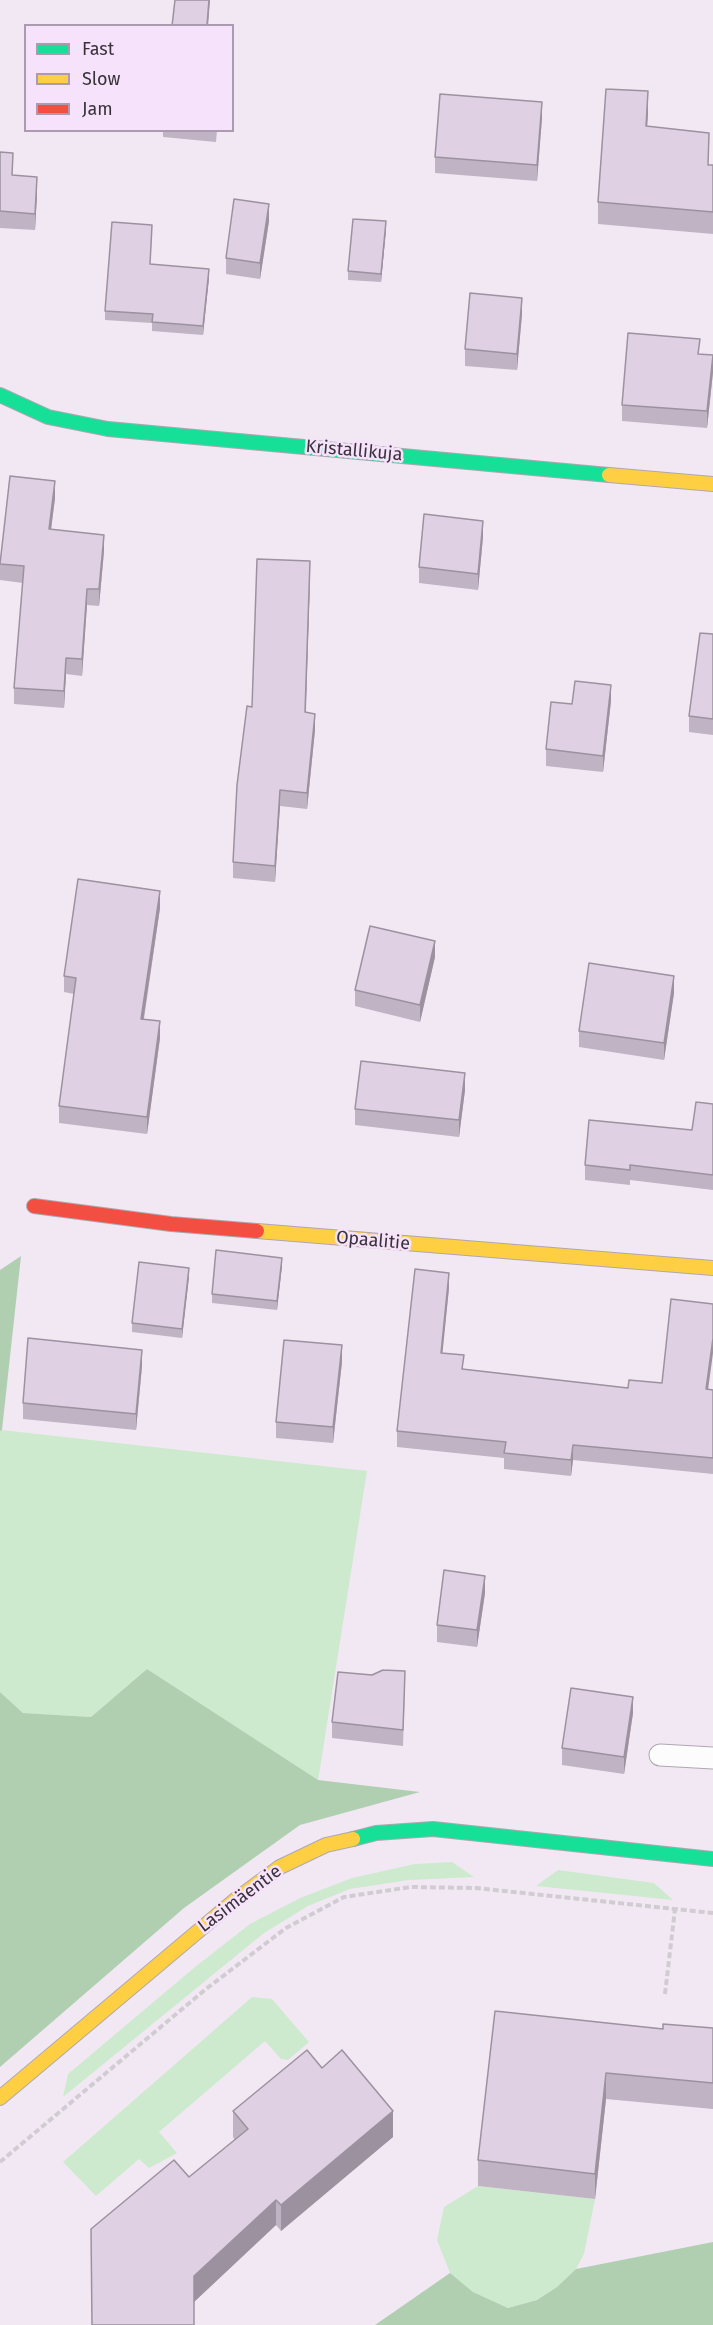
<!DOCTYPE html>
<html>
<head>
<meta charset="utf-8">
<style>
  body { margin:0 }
  #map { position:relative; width:713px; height:2325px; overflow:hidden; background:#f2e8f4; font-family:"Fira Sans",sans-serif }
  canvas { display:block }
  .legend { position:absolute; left:24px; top:24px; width:210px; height:108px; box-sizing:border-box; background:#f6e2fa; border:2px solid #aa9cae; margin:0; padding:8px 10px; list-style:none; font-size:18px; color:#39323b }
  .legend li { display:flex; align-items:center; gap:12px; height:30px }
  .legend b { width:30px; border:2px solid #aa9cae }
</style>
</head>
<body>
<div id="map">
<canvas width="713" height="2325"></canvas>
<ul class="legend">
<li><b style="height:8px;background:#16e098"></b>Fast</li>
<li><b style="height:8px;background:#ffcf43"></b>Slow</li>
<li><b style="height:8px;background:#f24e42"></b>Jam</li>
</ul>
</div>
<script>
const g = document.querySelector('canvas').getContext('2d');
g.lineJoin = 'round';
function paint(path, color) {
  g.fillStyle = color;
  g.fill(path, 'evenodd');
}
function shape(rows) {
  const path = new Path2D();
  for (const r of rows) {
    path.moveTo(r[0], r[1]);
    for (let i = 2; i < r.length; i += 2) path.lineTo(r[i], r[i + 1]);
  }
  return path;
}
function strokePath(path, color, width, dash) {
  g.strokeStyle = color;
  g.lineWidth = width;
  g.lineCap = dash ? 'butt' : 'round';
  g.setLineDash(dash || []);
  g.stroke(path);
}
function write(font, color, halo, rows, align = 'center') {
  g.font = font + ' "Fira Sans",sans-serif';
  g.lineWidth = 5;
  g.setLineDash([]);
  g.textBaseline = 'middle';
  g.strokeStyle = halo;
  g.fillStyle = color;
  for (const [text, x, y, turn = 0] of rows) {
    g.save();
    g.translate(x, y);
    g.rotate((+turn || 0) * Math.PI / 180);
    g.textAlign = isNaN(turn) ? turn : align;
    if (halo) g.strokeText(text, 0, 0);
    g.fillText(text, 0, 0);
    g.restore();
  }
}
const green = shape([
  [2,1430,367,1471,318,1781,147,1669,91,1717,23,1713,0,1692,0,1431],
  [452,1862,474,1877,409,1880,350,1889,308,1906,264,1933,63,2097,68,2074,195,1967,250,1924,300,1898,352,1878,415,1864],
  [558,1870,654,1883,673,1900,536,1886],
  [252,1997,272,1999,309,2042,288,2060,281,2059,265,2041,159,2132,177,2153,149,2168,139,2159,96,2196,63,2162],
  [478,2186,595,2199,584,2254,576,2269,557,2287,537,2300,508,2308,473,2292,450,2273,437,2240,444,2207]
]);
const forest = shape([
  [21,1256,2,1430,0,1431,0,1270],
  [147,1669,318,1780,420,1792,300,1825,184,1908,0,2067,0,1692,23,1713,91,1717],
  [713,2242,713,2325,375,2325,450,2273,473,2292,508,2308,537,2300,557,2287,576,2269]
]);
const path = shape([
  [665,1994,675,1909],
  [0,2162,206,1989,286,1928,344,1897,411,1887,476,1888,713,1913]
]);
const lane = shape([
  [660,1755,713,1758]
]);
const fast = shape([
  [0,395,48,417,108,429,609,475],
  [353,1839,376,1833,433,1829,713,1859]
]);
const slow = shape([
  [609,475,713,484],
  [257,1231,713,1268],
  [0,2098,234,1901,280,1867,326,1845,353,1839]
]);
const jam = shape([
  [34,1206,171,1224,257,1231]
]);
const wall = shape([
  [648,113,647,126,709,165,713,165,713,234,598,224,598,202],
  [542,118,537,181,435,173,435,157],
  [163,130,217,130,216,142,163,137],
  [0,152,13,175,37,194,35,230,0,228],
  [269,221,260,279,226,274,226,258],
  [386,230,381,282,348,280,348,271],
  [152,234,150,264,209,278,203,335,152,331,152,323,105,320,105,311],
  [522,314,517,370,465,366,465,349],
  [700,354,713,372,707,428,622,421,622,405],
  [55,498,51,529,104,551,99,606,87,605,82,676,66,674,64,708,14,704,14,688,23,583,0,580,0,564],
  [483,537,478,590,419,583,419,567],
  [310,577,306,712,315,730,307,809,280,806,275,882,233,878,233,862,252,707],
  [713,634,713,735,689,732,689,716],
  [611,701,603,772,546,766,546,749,572,704],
  [160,908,144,1019,160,1038,147,1134,59,1123,59,1106,74,994,64,992,64,976],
  [435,957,420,1022,355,1006,355,990],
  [674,993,664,1060,579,1047,579,1031],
  [465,1090,459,1137,355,1125,355,1109],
  [713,1104,713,1190,630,1180,630,1185,585,1180,585,1165,692,1130],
  [282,1266,277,1310,212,1303,212,1294],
  [189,1277,182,1338,132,1332,132,1323],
  [449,1288,442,1353,464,1369,628,1388,713,1390,713,1474,573,1460,571,1476,504,1469,504,1458,397,1447,397,1431],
  [342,1362,333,1443,276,1438,276,1422],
  [142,1366,136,1430,23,1419,23,1403],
  [485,1593,477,1647,437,1642,437,1625],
  [405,1688,403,1746,332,1738,332,1722],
  [633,1713,624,1774,562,1765,562,1748],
  [713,2028,713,2109,606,2099,595,2199,478,2186,478,2160,663,2029],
  [322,2068,393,2137,281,2231,276,2225,194,2302,189,2177,235,2140,233,2137,233,2111]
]);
const shadedWall = shape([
  [209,0,210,0,208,26,207,26],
  [648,91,648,113,646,148,646,126],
  [542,102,542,118,537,181,537,165],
  [37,177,37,194,35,230,35,214],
  [269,204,269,221,260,279,260,263],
  [386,221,386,230,381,282,381,274],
  [209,269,209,278,203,335,203,326],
  [522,298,522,314,517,370,517,354],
  [713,355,713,372,707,428,707,411],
  [55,481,55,498,49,545,49,529],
  [483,521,483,537,478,590,478,574],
  [104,535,104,551,99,606,99,589],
  [310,561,310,577,305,728,305,712],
  [87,589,87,605,82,676,82,659],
  [66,658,66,674,64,708,64,691],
  [611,685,611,701,603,772,603,756],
  [315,714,315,730,307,809,307,793],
  [280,790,280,806,275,882,275,866],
  [160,891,160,908,141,1035,141,1019],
  [435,941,435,957,420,1022,420,1005],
  [674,976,674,993,664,1060,664,1043],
  [160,1021,160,1038,147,1134,147,1117],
  [465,1073,465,1090,459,1137,459,1120],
  [282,1258,282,1266,277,1310,277,1301],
  [189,1268,189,1277,182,1338,182,1329],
  [449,1273,449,1288,441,1368,441,1353],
  [713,1338,713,1353,706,1405,706,1389],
  [342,1345,342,1362,333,1443,333,1427],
  [142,1350,142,1366,136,1430,136,1414],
  [573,1445,573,1460,571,1476,571,1460],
  [485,1576,485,1593,477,1647,477,1630],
  [633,1697,633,1713,624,1774,624,1757],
  [606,2073,606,2099,595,2199,595,2174],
  [393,2111,393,2137,281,2231,281,2205],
  [276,2200,276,2225,194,2302,194,2276]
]);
const building = shape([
  [175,0,209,0,207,25,216,26,172,26,175,0],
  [606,89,648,91,646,126,709,133,708,165,713,165,713,212,598,202,606,89],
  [440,94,542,102,537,165,435,157,440,94],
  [0,152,13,153,12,175,37,177,35,214,0,211,0,152],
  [234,199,269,204,260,263,226,258,234,199],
  [353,219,386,221,381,274,348,271,353,219],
  [112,222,152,225,150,264,209,269,203,326,152,322,153,314,105,311,112,222],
  [470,293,522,298,517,354,465,349,470,293],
  [628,333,700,339,698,354,713,355,707,411,622,405,628,333],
  [10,476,55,481,49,529,104,535,99,589,87,589,82,659,66,658,64,691,14,688,24,566,0,564,10,476],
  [424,514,483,521,478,574,419,567,424,514],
  [257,559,310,561,305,712,315,714,307,793,280,790,275,866,233,862,237,785,247,706,252,707,257,559],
  [700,633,713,634,713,719,689,716,700,633],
  [575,681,611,685,603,756,546,749,551,702,572,704,575,681],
  [78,879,160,891,141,1019,160,1021,147,1117,59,1106,76,978,64,976,78,879],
  [370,926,435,941,420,1005,355,990,370,926],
  [589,963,674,976,664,1043,579,1031,589,963],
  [361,1061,465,1073,459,1120,355,1109,361,1061],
  [696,1102,713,1104,713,1175,630,1165,630,1170,585,1165,589,1120,692,1130,696,1102],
  [216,1250,282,1258,277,1301,212,1294,216,1250],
  [139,1262,189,1268,182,1329,132,1323,139,1262],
  [415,1269,449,1273,441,1353,464,1355,462,1369,628,1388,629,1380,662,1383,671,1299,713,1304,713,1338,706,1389,713,1390,713,1458,573,1445,571,1460,504,1453,506,1442,397,1431,415,1269],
  [28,1338,142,1350,136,1414,23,1403,28,1338],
  [284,1340,342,1345,333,1427,276,1422,284,1340],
  [444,1570,485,1576,477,1630,437,1625,444,1570],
  [383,1670,405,1671,403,1730,332,1722,338,1672,372,1675,383,1670],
  [571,1688,633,1697,624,1757,562,1748,571,1688],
  [495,2011,663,2029,663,2024,713,2028,713,2083,606,2073,595,2174,478,2160,495,2011],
  [307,2050,322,2068,342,2050,393,2111,281,2205,276,2200,194,2276,194,2325,92,2325,91,2229,174,2160,189,2177,248,2129,233,2111,307,2050]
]);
const streetNames = [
  ["Kristallikuja",354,451,5],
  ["Opaalitie",373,1241,5],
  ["Lasimäentie",240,1899,-37]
];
paint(green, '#cdeace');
paint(forest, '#b0cfb1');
strokePath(lane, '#aea7b0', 23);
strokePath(fast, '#aea7b0', 16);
strokePath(slow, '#aea7b0', 16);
strokePath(jam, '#aea7b0', 16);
strokePath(path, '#d0ccd1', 4, [6, 3]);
strokePath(lane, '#fdfcfd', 21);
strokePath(fast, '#16e098', 14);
strokePath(slow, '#ffcf43', 14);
strokePath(jam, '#f24e42', 14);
paint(wall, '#c0b3c3');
paint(shadedWall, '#9c929f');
paint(building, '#dfd0e3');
strokePath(building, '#9c929f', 1.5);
write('18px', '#39323b', '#f6e2fa', streetNames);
</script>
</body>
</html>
